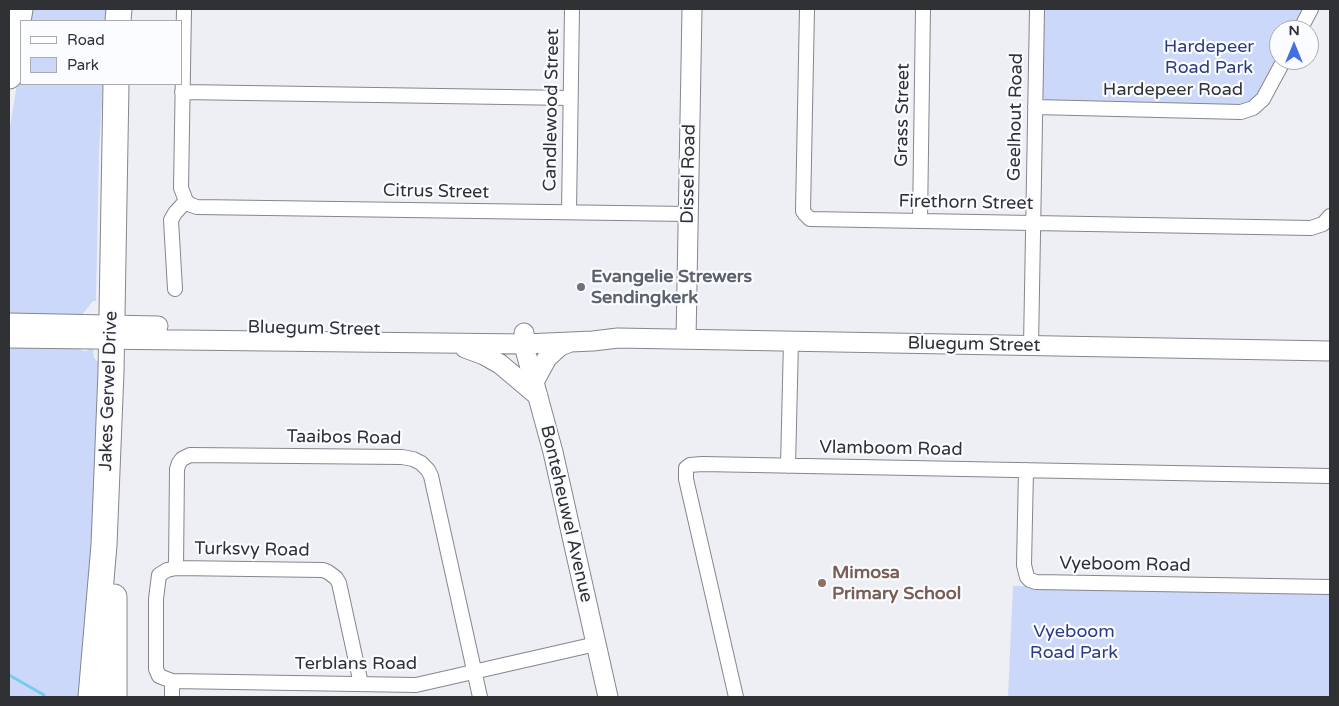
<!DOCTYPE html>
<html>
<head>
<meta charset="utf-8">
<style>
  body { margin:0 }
  #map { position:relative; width:1339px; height:706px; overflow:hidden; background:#edeff5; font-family:"Varela Round",sans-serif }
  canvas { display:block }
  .frame { position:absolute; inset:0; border:10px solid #303134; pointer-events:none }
  .legend { position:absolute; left:20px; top:20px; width:162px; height:65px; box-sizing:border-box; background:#fbfcff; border:1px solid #aaabae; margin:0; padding:6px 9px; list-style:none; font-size:15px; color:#303134 }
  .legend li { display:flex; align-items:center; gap:10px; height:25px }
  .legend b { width:25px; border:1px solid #aaabae }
  .north { position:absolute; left:1269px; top:20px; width:50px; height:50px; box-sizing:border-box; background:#fbfcff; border:1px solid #aaabae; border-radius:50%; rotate:0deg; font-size:14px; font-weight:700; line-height:20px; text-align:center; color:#303134 }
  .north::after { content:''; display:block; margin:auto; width:18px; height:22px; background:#426fe1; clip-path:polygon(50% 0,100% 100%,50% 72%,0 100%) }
</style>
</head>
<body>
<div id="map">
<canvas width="1339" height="706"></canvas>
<div class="frame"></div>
<ul class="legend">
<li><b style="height:6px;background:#fff"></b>Road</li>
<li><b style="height:14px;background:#ccd8f9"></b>Park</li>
</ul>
<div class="north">N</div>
</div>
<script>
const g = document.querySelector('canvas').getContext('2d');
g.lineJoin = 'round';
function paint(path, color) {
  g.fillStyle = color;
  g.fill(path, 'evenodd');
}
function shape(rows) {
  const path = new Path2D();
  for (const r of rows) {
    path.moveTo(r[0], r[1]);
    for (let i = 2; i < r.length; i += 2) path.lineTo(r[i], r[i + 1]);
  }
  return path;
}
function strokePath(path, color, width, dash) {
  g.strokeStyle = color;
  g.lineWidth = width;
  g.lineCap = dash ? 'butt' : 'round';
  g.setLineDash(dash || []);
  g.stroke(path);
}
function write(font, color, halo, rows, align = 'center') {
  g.font = font + ' "Varela Round",sans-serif';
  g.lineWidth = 4.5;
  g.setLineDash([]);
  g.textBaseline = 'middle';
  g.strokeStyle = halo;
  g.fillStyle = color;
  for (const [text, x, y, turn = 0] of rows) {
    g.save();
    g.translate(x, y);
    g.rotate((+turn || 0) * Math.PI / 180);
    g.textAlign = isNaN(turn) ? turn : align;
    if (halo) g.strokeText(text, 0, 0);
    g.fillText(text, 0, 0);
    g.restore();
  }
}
const green = shape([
  [31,9,109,9,108,21,28,21],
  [1040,9,1306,9,1295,30,1279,30,1279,60,1256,100,1242,106,1046,101,1040,94],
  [21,61,21,84,103,84,99,152,96,301,93,301,81,316,9,315,9,132],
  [9,347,80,348,82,351,87,351,89,349,93,349,94,358,97,361,100,361,94,530,80,697,9,697],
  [1013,586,1330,591,1330,697,1008,697]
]);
const stream = shape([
  [9,675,44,695]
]);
const street = shape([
  [184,9,181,188,186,201,191,205,197,207,688,214],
  [807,9,803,211,805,214,810,219,1311,228,1323,224,1330,216],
  [1300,30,1311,9],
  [182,92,570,98],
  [1035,107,1241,112,1253,108,1263,99,1284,60],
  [569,212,572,9],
  [920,221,923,9],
  [175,289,171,220,175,213,186,201],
  [1031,346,1037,9],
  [788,466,791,341],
  [1026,470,1024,565,1027,577,1030,580,1036,582,1330,587],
  [176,568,167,570,159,575,156,599,156,669,159,676,172,681,416,685,596,644],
  [172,681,172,697],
  [361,684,339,583,336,578,328,572,323,570,176,568,177,469,179,463,182,459,190,455,402,457,413,459,421,463,428,470,431,476,480,697],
  [736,697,686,479,686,468,690,465,702,464,1330,476]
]);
const secondary = shape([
  [9,323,158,326],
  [524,333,526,353,553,452,608,697],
  [9,338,525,344,593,341,618,338,1330,351],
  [686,339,692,9],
  [465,348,484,355,500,364,538,396],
  [534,382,547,358,560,346,568,343]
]);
const highway = shape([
  [118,21,119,9],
  [9,76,20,9],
  [114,597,114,697],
  [91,697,104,545,111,372,116,84]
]);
const markers = [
  [581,287,5,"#6b7280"],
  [822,583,5,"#8d6e63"]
];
const parkNames = [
  ["Hardepeer",1209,47],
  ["Road Park",1209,68],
  ["Vyeboom",1074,632],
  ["Road Park",1074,653]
];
const streetNames = [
  ["Hardepeer Road",1173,90],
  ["Candlewood Street",552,110,-89],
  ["Grass Street",903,115,-89],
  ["Geelhout Road",1016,117,-89],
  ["Dissel Road",689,174,-89],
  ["Citrus Street",436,192,1],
  ["Firethorn Street",966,203,1],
  ["Bluegum Street",314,329,1],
  ["Bluegum Street",974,345,1],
  ["Jakes Gerwel Drive",109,391,-88],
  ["Taaibos Road",344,438,1],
  ["Vlamboom Road",891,449,1],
  ["Bonteheuwel Avenue",566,514,77],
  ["Turksvy Road",252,550,1],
  ["Vyeboom Road",1125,565,1],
  ["Terblans Road",356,664]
];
const worshipNames = [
  ["Evangelie Strewers",591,277],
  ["Sendingkerk",591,298]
];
const educationNames = [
  ["Mimosa",832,573],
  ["Primary School",832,594]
];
paint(green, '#ccd8f9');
strokePath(stream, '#77cced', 3);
strokePath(street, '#85878d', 16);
strokePath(secondary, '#85878d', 21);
strokePath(highway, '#85878d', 27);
strokePath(street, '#fff', 14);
strokePath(secondary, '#fff', 19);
strokePath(highway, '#fff', 25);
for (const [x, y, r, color] of markers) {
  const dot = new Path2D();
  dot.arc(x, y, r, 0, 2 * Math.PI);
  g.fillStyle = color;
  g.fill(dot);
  strokePath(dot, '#fbfcff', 2);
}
write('18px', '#2c3b85', '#fbfcff', parkNames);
write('18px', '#303134', '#fbfcff', streetNames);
write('bold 18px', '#5b616d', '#fbfcff', worshipNames, 'left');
write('bold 18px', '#785e54', '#fbfcff', educationNames, 'left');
</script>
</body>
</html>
